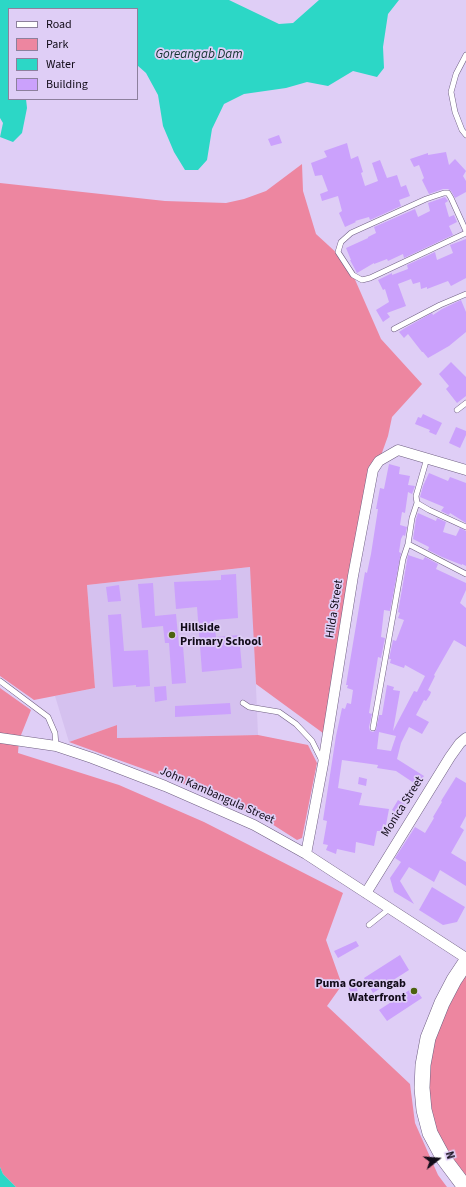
<!DOCTYPE html>
<html>
<head>
<meta charset="utf-8">
<style>
  body { margin:0 }
  #map { position:relative; width:466px; height:1187px; overflow:hidden; background:#dfcef6; font-family:"Source Sans 3",sans-serif }
  canvas { display:block }
  .legend { position:absolute; left:8px; top:8px; width:130px; height:92px; box-sizing:border-box; background:#dfcef6; border:1px solid #8d809d; margin:0; padding:5px 7px; list-style:none; font-size:12px; color:#110b18 }
  .legend li { display:flex; align-items:center; gap:8px; height:20px }
  .legend b { width:20px; border:1px solid #8d809d }
  .north { position:absolute; left:418px; top:1139px; width:40px; height:40px; -webkit-text-stroke:3px #dfcef6; paint-order:stroke; rotate:73deg; font-size:11px; font-weight:700; line-height:16px; text-align:center; color:#110b18 }
  .north::after { content:''; display:block; margin:auto; width:14px; height:18px; background:#110b18; clip-path:polygon(50% 0,100% 100%,50% 72%,0 100%) }
</style>
</head>
<body>
<div id="map">
<canvas width="466" height="1187"></canvas>
<ul class="legend">
<li><b style="height:5px;background:#fff"></b>Road</li>
<li><b style="height:11px;background:#ed86a0"></b>Park</li>
<li><b style="height:11px;background:#2cd7c6"></b>Water</li>
<li><b style="height:11px;background:#cba1fc"></b>Building</li>
</ul>
<div class="north">N</div>
</div>
<script>
const g = document.querySelector('canvas').getContext('2d');
g.lineJoin = 'round';
function paint(path, color) {
  g.fillStyle = color;
  g.fill(path, 'evenodd');
}
function shape(rows) {
  const path = new Path2D();
  for (const r of rows) {
    path.moveTo(r[0], r[1]);
    for (let i = 2; i < r.length; i += 2) path.lineTo(r[i], r[i + 1]);
  }
  return path;
}
function strokePath(path, color, width, dash) {
  g.strokeStyle = color;
  g.lineWidth = width;
  g.lineCap = dash ? 'butt' : 'round';
  g.setLineDash(dash || []);
  g.stroke(path);
}
function write(font, color, halo, rows, align = 'center') {
  g.font = font + ' "Source Sans 3",sans-serif';
  g.lineWidth = 3.5;
  g.setLineDash([]);
  g.textBaseline = 'middle';
  g.strokeStyle = halo;
  g.fillStyle = color;
  for (const [text, x, y, turn = 0] of rows) {
    g.save();
    g.translate(x, y);
    g.rotate((+turn || 0) * Math.PI / 180);
    g.textAlign = isNaN(turn) ? turn : align;
    if (halo) g.strokeText(text, 0, 0);
    g.fillText(text, 0, 0);
    g.restore();
  }
}
const built = shape([
  [251,567,258,735,117,738,117,725,69,742,55,696,95,688,87,585]
]);
const green = shape([
  [302,164,303,191,316,234,340,256,353,275,381,339,422,384,392,417,388,436,379,461,327,736,256,684,250,567,87,585,95,688,34,700,0,676,0,183,165,201,226,203,244,199,266,191],
  [0,688,31,710,19,740,18,753,119,785,204,822,343,893,326,940,342,985,327,1006,410,1084,415,1123,438,1175,447,1187,16,1187,3,1174,0,1167],
  [117,725,117,738,258,735,308,745,317,763,302,838,297,840,264,819,174,780,69,742],
  [466,962,466,1187,430,1133,423,1065]
]);
const water = shape([
  [0,0,229,0,279,24,293,23,319,0,399,0,388,14,383,47,384,68,377,77,353,71,328,86,307,82,286,88,244,94,224,104,212,129,207,160,198,170,185,170,174,152,163,126,158,95,146,73,137,65,137,9,9,9,9,99,26,99,27,108,22,133,13,142,0,137,3,123,0,118],
  [0,1167,3,1174,16,1187,0,1187]
]);
const building = shape([
  [279,135,282,143,271,146,268,139],
  [347,143,351,159,358,156,363,172,361,173,365,186,378,181,372,163,380,160,387,178,397,175,401,187,406,185,410,196,399,200,401,206,370,220,369,217,355,221,356,222,345,227,339,213,342,211,338,196,322,201,320,194,328,191,322,175,315,176,311,163,327,157,324,151],
  [446,152,449,165,455,159,466,171,463,176,466,181,466,192,455,198,451,191,448,189,443,189,429,194,422,180,424,178,419,165,414,167,410,159,428,153,428,155],
  [445,197,448,201,445,203,449,217,454,215,457,222,449,226,453,235,404,258,403,254,388,261,387,259,374,264,374,263,357,273,350,260,351,260,346,248,368,238,368,237,376,233,374,227,415,209,418,217,430,211,428,203],
  [466,239,466,278,451,286,448,281,427,289,427,287,421,289,420,282,413,284,411,279,398,284,406,306,387,313,390,317,383,322,376,310,389,302,385,289,383,290,378,280,392,273,392,275,408,269,407,265,435,252,437,260,453,253,450,245],
  [461,300,466,312,466,332,449,346,428,358,423,352,422,352,408,334,404,338,399,332,405,328,432,313,433,315,442,309],
  [451,362,466,377,466,396,457,403,446,389,449,386,439,374],
  [423,414,442,423,436,435,429,432,430,430,415,424,418,417,421,418],
  [456,427,466,431,466,435,460,448,449,443],
  [389,464,400,467,399,474,410,476,408,485,415,486,412,494,408,492,405,513,402,512,400,525,407,527,405,536,403,535,401,539,399,552,401,553,390,611,384,610,381,637,385,638,381,658,378,657,369,713,372,714,369,727,370,731,373,732,376,730,379,715,382,715,387,685,394,687,393,690,400,691,393,731,414,691,417,692,425,676,405,665,404,668,390,663,391,659,389,659,393,640,396,641,404,620,398,618,400,613,398,612,408,555,423,560,425,557,438,564,436,569,466,583,466,590,460,603,466,608,466,647,454,640,434,675,435,676,428,690,431,692,430,695,426,701,424,700,416,715,429,722,422,734,409,727,401,743,397,759,424,776,417,785,396,771,377,768,378,765,342,760,338,788,362,793,359,805,389,809,386,825,383,824,382,831,377,831,374,846,356,842,355,853,337,849,336,854,326,850,328,845,323,844,327,821,323,820,336,736,342,708,345,709,347,703,351,704,353,690,347,688,348,685,346,685,365,572,367,573,371,554,378,509,376,509,380,488,384,489],
  [379,732,396,736,391,751,377,749],
  [429,473,448,481,450,477,466,483,466,523,450,513,449,515,441,511,444,507,420,497,423,486],
  [418,513,436,521,437,518,446,522,443,532,456,536,460,528,466,531,466,566,462,564,462,565,442,557,428,550,429,547,413,539,416,519],
  [236,574,238,618,214,620,216,637,239,635,242,668,202,672,197,607,176,609,174,582,221,580,221,575],
  [153,583,155,616,176,614,179,646,183,646,186,683,172,684,169,643,165,643,163,626,142,628,138,584],
  [119,585,121,601,108,602,106,587],
  [121,614,124,651,148,650,150,686,136,687,136,685,113,687,108,615],
  [166,686,167,700,155,702,154,687],
  [230,703,231,714,175,717,175,706],
  [359,777,367,779,366,786,358,784],
  [456,777,466,783,466,816,460,827,464,830,451,853,466,862,466,886,440,870,434,882,409,867,400,881,414,904,394,892,390,878,401,862,395,858,415,827,425,833,434,818,433,817,442,802,441,801],
  [398,800,406,805,400,815,392,810],
  [432,887,465,907,457,922,443,925,419,910],
  [356,941,359,946,338,958,334,951],
  [400,955,409,970,373,993,364,978],
  [355,982,358,992,351,994,348,985],
  [414,987,422,998,387,1021,379,1010]
]);
const lane = shape([
  [466,55,456,74,451,92,455,112,462,130,466,135],
  [466,231,451,198,448,193,444,193,426,199,351,233,341,242,338,252,353,275,362,280,370,278,466,233],
  [394,329,440,305,466,294],
  [457,410,466,403],
  [417,503,429,510,466,527],
  [408,544,466,574],
  [0,681,48,717,55,733,56,746],
  [243,703,249,707,279,712,296,724,312,741,322,761],
  [373,728,403,559,408,544,412,518,417,503,416,496,427,458],
  [369,925,389,909]
]);
const street = shape([
  [0,738,56,746,92,758,165,786,254,825,306,854,466,958],
  [306,854,323,764,353,576,373,470,379,461,398,450,466,470],
  [366,893,450,757,460,743,466,738]
]);
const secondary = shape([
  [465,1187,444,1159,430,1133,424,1110,422,1088,423,1065,428,1038,442,1003,454,980,466,962]
]);
const markers = [
  [172,635,4,"#4c620f"],
  [414,991,4,"#4c620f"]
];
const streetNames = [
  ["Hilda Street",335,609,-81],
  ["John Kambangula Street",217,796,24],
  ["Monica Street",403,807,-58]
];
const poiNames = [
  ["Hillside",180,628],
  ["Primary School",180,642],
  ["Puma Goreangab",406,984,"right"],
  ["Waterfront",406,998,"right"]
];
const waterNames = [
  ["Goreangab Dam",199,55]
];
paint(built, '#d5c1ef');
paint(green, '#ed86a0');
paint(water, '#2cd7c6');
paint(building, '#cba1fc');
strokePath(lane, '#6f5f82', 6);
strokePath(street, '#6f5f82', 11);
strokePath(secondary, '#6f5f82', 16);
strokePath(lane, '#fff', 5);
strokePath(street, '#fff', 10);
strokePath(secondary, '#fff', 15);
for (const [x, y, r, color] of markers) {
  const dot = new Path2D();
  dot.arc(x, y, r, 0, 2 * Math.PI);
  g.fillStyle = color;
  g.fill(dot);
  strokePath(dot, '#dfcef6', 1.5);
}
write('12px', '#110b18', '#dfcef6', streetNames);
write('bold 12px', '#110b18', '#dfcef6', poiNames, 'left');
write('italic 13px', '#143531', '#dfcef6', waterNames);
</script>
</body>
</html>
